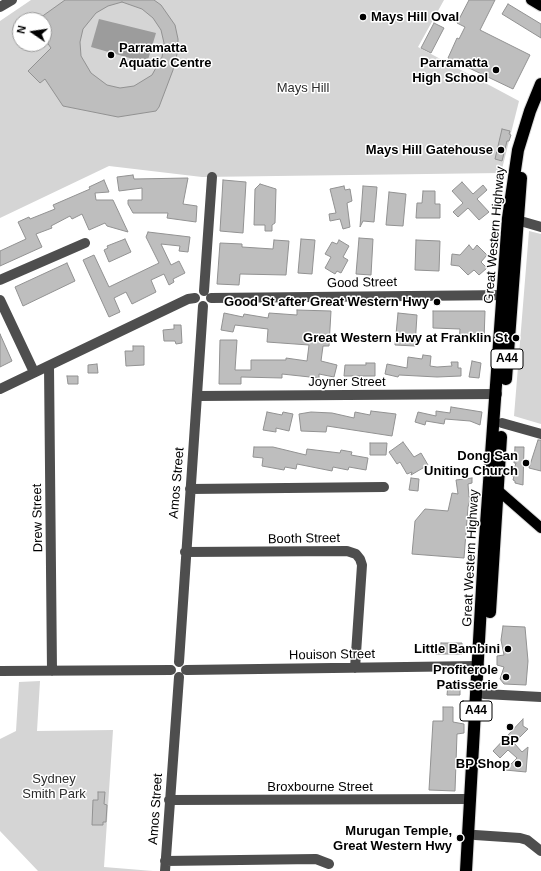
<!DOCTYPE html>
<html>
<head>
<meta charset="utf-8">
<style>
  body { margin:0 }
  #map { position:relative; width:541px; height:871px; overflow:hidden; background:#fff; font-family:Helvetica,sans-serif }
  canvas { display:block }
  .north { position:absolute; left:12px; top:12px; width:40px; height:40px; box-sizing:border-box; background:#fff; border:1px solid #999; border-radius:50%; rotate:283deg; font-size:11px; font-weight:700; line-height:16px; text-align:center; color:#000 }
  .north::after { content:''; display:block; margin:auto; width:14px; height:18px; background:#000; clip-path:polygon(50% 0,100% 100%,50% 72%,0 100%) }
</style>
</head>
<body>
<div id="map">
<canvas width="541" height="871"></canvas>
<div class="north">N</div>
</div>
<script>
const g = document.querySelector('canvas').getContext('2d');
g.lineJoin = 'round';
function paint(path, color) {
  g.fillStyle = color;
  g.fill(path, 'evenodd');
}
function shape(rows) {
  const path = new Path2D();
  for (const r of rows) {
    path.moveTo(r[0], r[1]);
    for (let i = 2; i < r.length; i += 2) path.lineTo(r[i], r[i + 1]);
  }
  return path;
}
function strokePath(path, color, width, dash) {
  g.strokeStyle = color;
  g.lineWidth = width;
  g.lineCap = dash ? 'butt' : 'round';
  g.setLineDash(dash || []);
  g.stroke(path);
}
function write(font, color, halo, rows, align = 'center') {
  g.font = font + ' Helvetica,sans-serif';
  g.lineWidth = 3;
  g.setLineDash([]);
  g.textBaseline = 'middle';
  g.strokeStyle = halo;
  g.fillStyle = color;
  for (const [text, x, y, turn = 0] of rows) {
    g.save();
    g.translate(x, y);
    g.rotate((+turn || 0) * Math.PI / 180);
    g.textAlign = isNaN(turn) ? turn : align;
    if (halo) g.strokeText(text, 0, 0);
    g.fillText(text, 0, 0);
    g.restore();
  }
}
const green = shape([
  [31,0,444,0,418,47,519,101,501,173,202,177,109,166,0,218,0,21],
  [20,20,44,20,44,44,20,44],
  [529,231,541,234,541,424,514,416],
  [40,681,37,731,113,730,104,867,153,871,38,871,0,831,0,739,16,731,19,682]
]);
const water = shape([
  [99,19,156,33,147,63,91,47]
]);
const building = shape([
  [65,0,154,0,161,5,175,25,178,39,178,50,173,70,159,107,156,111,118,117,63,106,45,79,40,83,28,71,51,48,44,38,44,20,37,20,65,0],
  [122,2,142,9,153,18,161,30,164,43,162,57,152,75,134,86,120,88,107,85,91,73,81,56,80,42,83,29,96,13,108,6,122,2],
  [469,0,495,0,480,30,530,55,513,89,448,58,457,38,459,39,465,27,457,23,469,0],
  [508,4,541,24,541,38,502,14,508,4],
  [434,23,444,28,431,53,421,48,434,23],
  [502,129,510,131,509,134,511,135,509,141,507,141,502,161,495,159,502,129],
  [133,175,134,179,188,178,183,204,197,206,196,222,167,218,168,213,133,213,128,204,128,200,142,200,142,188,119,191,117,177,133,175],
  [104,180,109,192,95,193,96,200,113,200,128,232,107,226,105,223,89,230,82,214,72,219,70,216,51,226,52,228,36,234,42,247,0,266,0,251,26,239,18,222,29,217,30,219,55,209,53,205,90,189,89,187,104,180],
  [223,180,246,182,243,233,220,231,223,180],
  [462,182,473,194,483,185,487,190,477,199,489,212,479,220,468,208,458,217,453,212,463,203,452,191,462,182],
  [260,184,276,189,275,223,272,225,272,231,265,231,265,225,254,225,255,189,260,184],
  [344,186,345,190,350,189,352,201,347,203,350,227,343,229,340,219,330,221,329,214,336,213,330,189,344,186],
  [363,186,377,187,374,222,363,221,360,227,363,186],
  [423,191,435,191,435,204,440,204,440,218,416,218,417,203,422,203,423,191],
  [389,192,406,194,403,226,386,225,389,192],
  [148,232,190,237,188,252,179,251,180,246,161,244,171,265,179,261,185,273,173,279,174,282,169,285,164,274,151,280,156,292,132,304,126,292,114,298,120,312,109,317,83,260,94,255,109,287,159,263,146,237,148,232],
  [359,238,373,239,371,275,356,274,359,238],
  [125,239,131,252,109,262,104,250,108,248,107,246,125,239],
  [301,239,315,240,312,274,298,273,301,239],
  [274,240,289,241,286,275,240,274,239,285,217,284,220,243,242,244,242,247,273,249,274,240],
  [339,240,349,246,343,257,348,260,341,273,337,271,335,274,325,268,331,257,325,254,332,242,337,244,339,240],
  [416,240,440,241,439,271,415,270,416,240],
  [469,245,473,250,477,245,487,255,481,262,487,268,479,275,474,270,468,275,459,266,451,265,452,254,460,255,469,245],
  [67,263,75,281,23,306,15,287,67,263],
  [297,310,331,311,329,346,323,346,321,361,337,365,334,377,319,374,319,378,282,374,282,378,241,377,241,384,219,384,220,340,237,340,235,370,251,370,251,360,286,360,286,358,307,361,309,345,267,342,268,329,235,325,233,332,221,330,224,313,243,317,244,314,268,318,269,313,297,315,297,310],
  [433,311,485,311,484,341,459,341,460,329,433,328,433,311],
  [398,313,417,315,415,346,395,345,398,313],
  [174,325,181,325,182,343,176,344,175,341,164,341,163,330,174,329,174,325],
  [0,334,12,361,0,367,0,334],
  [133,346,144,346,144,365,126,366,125,351,133,351,133,346],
  [423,355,431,356,430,366,437,367,452,366,451,362,458,362,458,368,461,368,461,376,437,377,399,375,398,377,385,374,387,364,407,368,408,357,422,359,423,355],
  [472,361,481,363,479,378,469,377,472,361],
  [366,363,375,363,375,376,344,376,345,365,366,365,366,363],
  [97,364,98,373,88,373,88,365,97,364],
  [67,376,78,376,78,384,68,384,67,376],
  [451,407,482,412,480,425,470,421,445,419,444,424,426,421,425,425,415,422,418,412,436,416,436,411,450,413,451,407],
  [371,411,396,414,392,436,327,426,326,432,301,431,299,414,311,412,332,413,354,418,355,412,370,415,371,411],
  [267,412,282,415,283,412,293,414,289,431,276,428,276,432,263,430,267,412],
  [538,440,541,440,541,471,529,468,538,440],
  [403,442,414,457,421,453,428,465,411,475,412,472,407,474,400,462,397,464,389,452,403,442],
  [370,443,387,443,386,455,370,455,370,443],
  [254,447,273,447,306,455,307,449,340,453,341,450,352,452,351,455,368,458,366,470,349,467,348,470,333,467,332,471,297,464,296,469,285,467,284,470,262,466,263,458,253,457,254,447],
  [515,447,524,447,523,485,515,483,515,481,513,480,514,476,512,476,516,463,514,463,515,447],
  [411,478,419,479,418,491,409,490,411,478],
  [472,478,472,483,468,484,469,497,471,497,468,507,464,558,412,554,415,521,425,509,448,511,452,493,458,494,456,480,472,478],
  [503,626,525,627,528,661,526,685,504,684,500,679,504,667,497,665,497,656,504,655,501,640,503,626],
  [441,643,462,643,462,654,436,654,437,647,441,647,441,643],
  [448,685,460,686,460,695,447,695,448,685],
  [443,707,453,707,453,722,464,724,464,733,457,734,455,791,429,790,433,721,443,721,443,707],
  [523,719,523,726,528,729,514,743,522,752,528,747,526,772,505,770,517,758,508,750,500,758,493,751,523,719],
  [98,792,105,792,104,804,107,805,106,822,103,822,103,825,92,825,93,800,98,800,98,792]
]);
const minor = shape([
  [0,7,12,0],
  [517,220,541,227],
  [0,280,85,243],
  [204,291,212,177],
  [211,298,509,295],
  [0,300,34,372],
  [49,366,52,671],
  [0,389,188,299,195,298],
  [198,396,497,394],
  [502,423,541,434],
  [190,489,384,487],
  [185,552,347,551,356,554,360,559,362,565,355,668],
  [179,662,203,306],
  [186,670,479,666],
  [0,671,171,670],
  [484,694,541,697],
  [169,800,471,799],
  [475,835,520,838,527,840,541,851],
  [165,861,316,859,329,864],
  [165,871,179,677]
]);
const major = shape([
  [531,0,541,6],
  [493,486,541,528]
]);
const highway = shape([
  [506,379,521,178],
  [490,612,501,437],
  [466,871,484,552,508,218,518,150,530,111,541,84]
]);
const markers = [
  [363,17,4,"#000"],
  [111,55,4,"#000"],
  [496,70,4,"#000"],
  [501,150,4,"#000"],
  [437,302,4,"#000"],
  [516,338,4,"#000"],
  [526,463,4,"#000"],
  [508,649,4,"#000"],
  [506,677,4,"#000"],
  [510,727,4,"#000"],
  [518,764,4,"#000"],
  [460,838,4,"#000"]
];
const shields = [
  [507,359,32],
  [476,711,32]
];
const shieldNames = [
  ["A44",507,359],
  ["A44",476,711]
];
const poiNames = [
  ["Mays Hill Oval",371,17,"left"],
  ["Parramatta",119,48,"left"],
  ["Aquatic Centre",119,63,"left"],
  ["Parramatta",488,63],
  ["High School",488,78],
  ["Mays Hill Gatehouse",493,150],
  ["Good St after Great Western Hwy",429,302],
  ["Great Western Hwy at Franklin St",508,338],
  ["Dong San",518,456],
  ["Uniting Church",518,471],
  ["Little Bambini",500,649],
  ["Profiterole",498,670],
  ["Patisserie",498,685],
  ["BP",510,741,"center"],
  ["BP Shop",510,764],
  ["Murugan Temple,",452,831],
  ["Great Western Hwy",452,846]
];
const parkNames = [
  ["Mays Hill",303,88],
  ["Sydney",54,779],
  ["Smith Park",54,794]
];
const streetNames = [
  ["Great Western Highway",495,235,-85],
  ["Good Street",362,283,-1],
  ["Joyner Street",347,382],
  ["Amos Street",177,483,-85],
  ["Drew Street",38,518,-91],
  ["Booth Street",304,539,-1],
  ["Great Western Highway",471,558,-87],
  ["Houison Street",332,655,-1],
  ["Broxbourne Street",320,787],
  ["Amos Street",156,809,-86]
];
paint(green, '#d5d5d5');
paint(water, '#9c9c9c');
paint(building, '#bebebe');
strokePath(building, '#929292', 1);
strokePath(major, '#dbdbdb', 12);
strokePath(highway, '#dbdbdb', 14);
strokePath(minor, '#4e4e4e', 10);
strokePath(major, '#000', 10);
strokePath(highway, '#000', 12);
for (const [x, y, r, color] of markers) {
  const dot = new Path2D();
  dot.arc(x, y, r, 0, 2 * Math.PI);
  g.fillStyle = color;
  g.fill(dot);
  strokePath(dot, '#fff', 1.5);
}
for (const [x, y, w] of shields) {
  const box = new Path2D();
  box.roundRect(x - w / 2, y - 10, w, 20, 3);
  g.fillStyle = '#fff';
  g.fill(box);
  strokePath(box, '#000', 1);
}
write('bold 12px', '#000', null, shieldNames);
write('bold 13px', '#000', '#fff', poiNames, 'right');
write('13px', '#2c2c2c', '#fff', parkNames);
write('13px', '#000', '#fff', streetNames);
</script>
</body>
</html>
